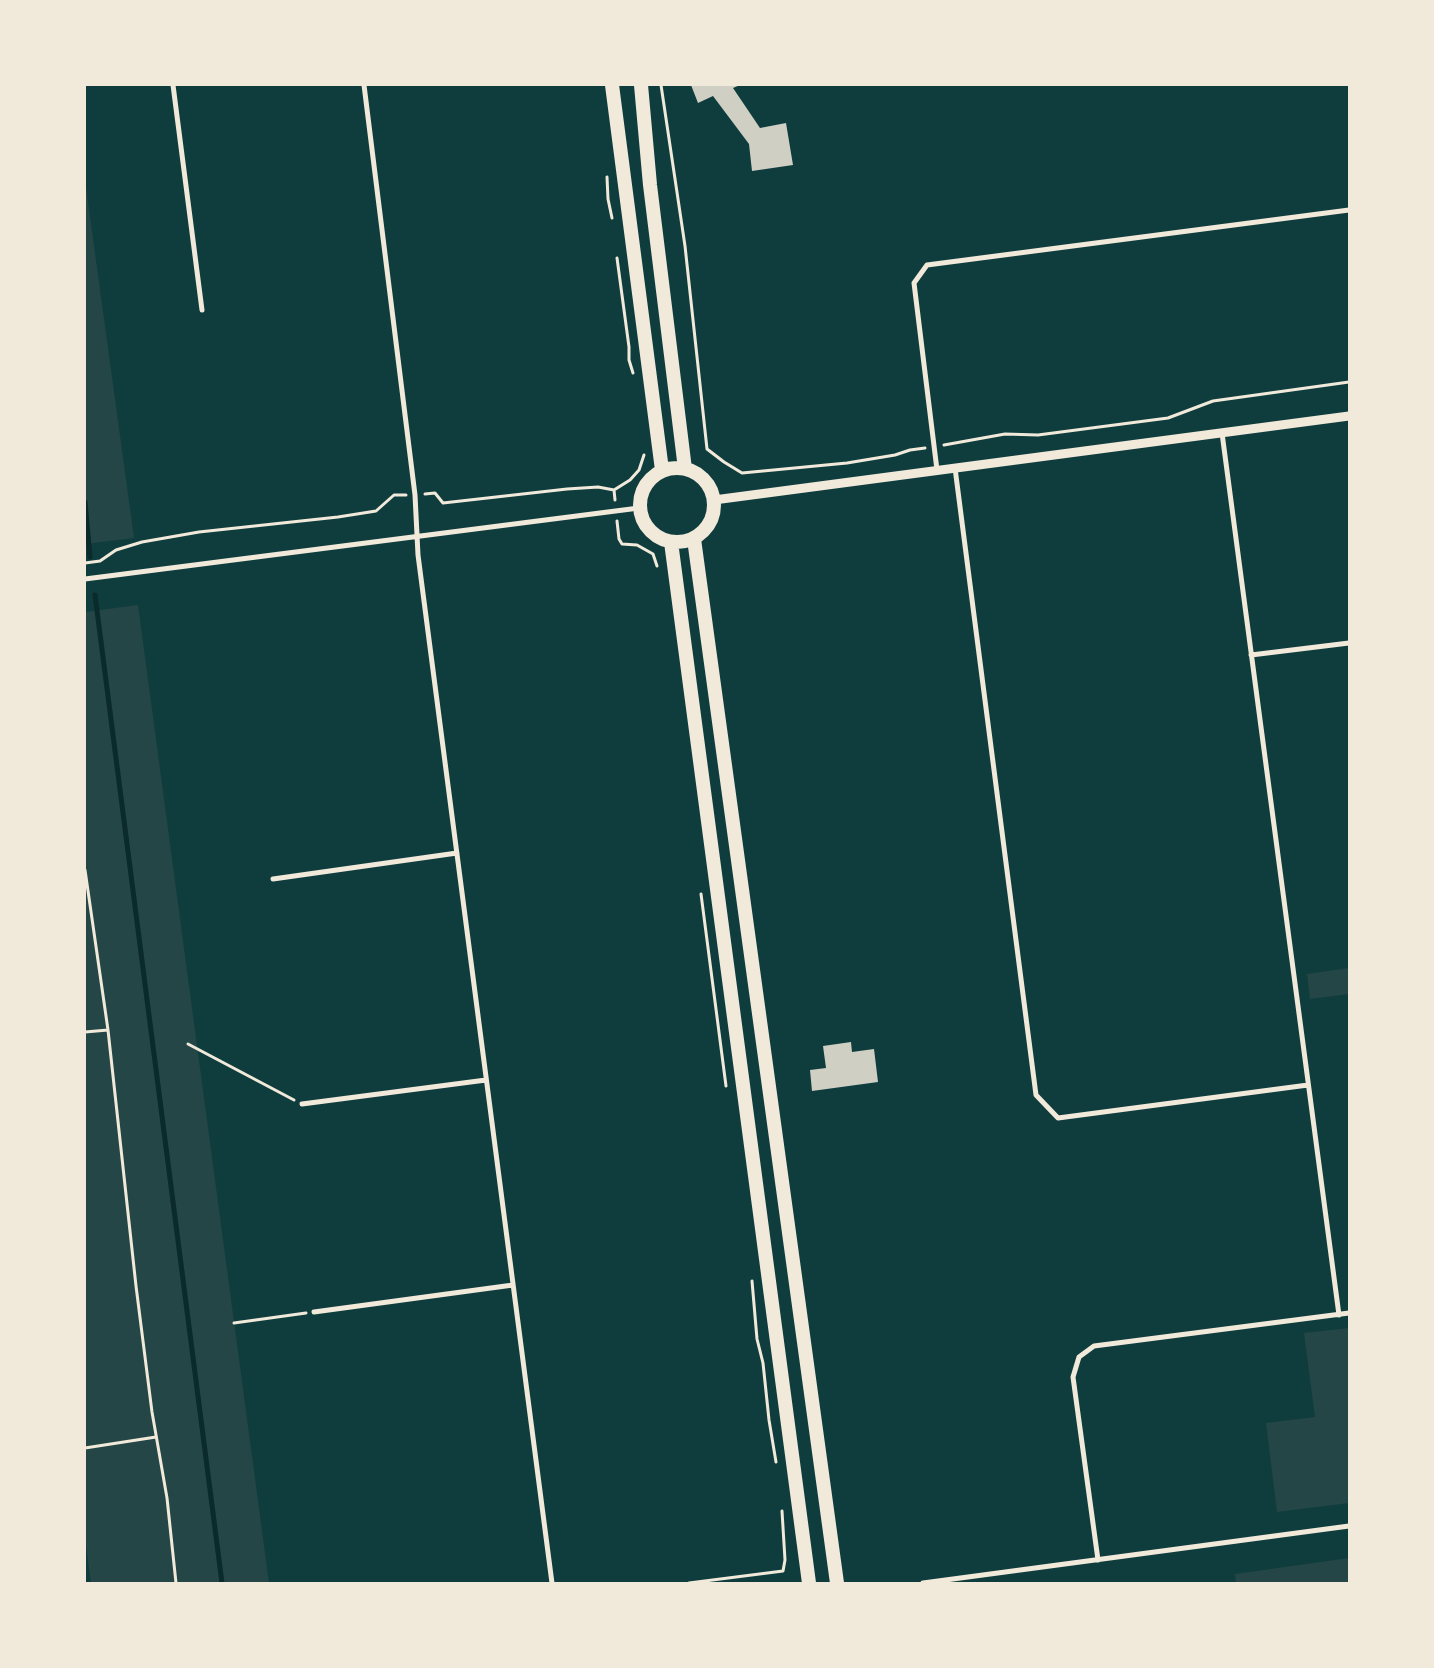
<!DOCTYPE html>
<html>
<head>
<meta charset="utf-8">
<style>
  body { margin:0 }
  #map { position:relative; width:1434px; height:1668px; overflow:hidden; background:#0f3d3e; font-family:Literata,serif }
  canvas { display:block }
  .frame { position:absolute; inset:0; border:86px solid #f1e9da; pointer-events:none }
</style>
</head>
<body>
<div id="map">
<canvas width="1434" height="1668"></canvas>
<div class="frame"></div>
</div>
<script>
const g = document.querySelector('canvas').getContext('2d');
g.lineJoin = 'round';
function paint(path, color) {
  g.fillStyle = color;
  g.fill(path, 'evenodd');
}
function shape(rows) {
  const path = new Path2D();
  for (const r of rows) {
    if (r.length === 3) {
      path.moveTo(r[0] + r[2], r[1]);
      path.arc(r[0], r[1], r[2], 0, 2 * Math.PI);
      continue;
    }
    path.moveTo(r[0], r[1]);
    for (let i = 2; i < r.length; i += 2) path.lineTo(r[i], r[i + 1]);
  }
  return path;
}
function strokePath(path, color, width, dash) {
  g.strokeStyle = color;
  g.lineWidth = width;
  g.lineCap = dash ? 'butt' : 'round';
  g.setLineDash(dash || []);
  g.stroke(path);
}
const green = shape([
  [85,180,134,538,85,544],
  [138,605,269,1583,91,1583,85,1538,85,612],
  [1349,968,1349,994,1310,999,1307,974],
  [1349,1328,1349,1503,1277,1512,1266,1423,1315,1417,1304,1333],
  [1349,1558,1349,1583,1236,1583,1235,1574]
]);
const stream = shape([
  [85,502,90,557],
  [95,595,222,1583]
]);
const building = shape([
  [691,85,740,85,733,88,760,128,786,123,793,165,752,171,749,144,713,96,698,103],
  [851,1042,852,1052,874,1049,878,1082,812,1091,810,1070,826,1068,823,1046]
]);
const path = shape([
  [661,85,685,246,707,449,724,462,742,473,847,463,895,455,910,450,925,448],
  [607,177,608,199,612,218],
  [617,258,629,347,629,360,633,373],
  [944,445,1005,434,1038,435,1168,418,1213,401,1349,382],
  [614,490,615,500],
  [425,494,435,493,443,503,567,489,598,487,614,490,630,480,639,470,644,455],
  [617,521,619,539,622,544,637,545,653,554,657,566],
  [85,563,100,561,116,550,142,542,199,532,338,517,376,511,394,495,406,495],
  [85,870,108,1030,136,1286,152,1412,167,1498,176,1583],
  [701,894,726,1086],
  [85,1032,108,1030],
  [188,1044,294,1100],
  [752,1281,757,1339,763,1363,769,1420,776,1462],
  [234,1323,306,1313],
  [85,1448,156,1437],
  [689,1583,783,1571,785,1560,782,1511]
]);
const minor = shape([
  [173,85,202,310],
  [364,85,415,495,418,555,552,1583],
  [1222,433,1339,1315],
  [955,468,1036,1095,1058,1118,1308,1085],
  [937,470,914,283,927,265,1349,210],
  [85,579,639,508],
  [1251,655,1349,643],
  [273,879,457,853],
  [302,1104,486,1080],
  [314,1312,513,1285],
  [1098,1560,1073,1377,1079,1357,1094,1346,1349,1313],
  [923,1583,1349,1526]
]);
const tertiary = shape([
  [714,500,1349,416]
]);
const trunk = shape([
  [612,85,662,470],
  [641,85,650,185,685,469],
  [677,505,37],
  [694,539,837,1583],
  [671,542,809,1583]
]);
paint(green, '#244646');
strokePath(stream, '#0a2a2b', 5);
paint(building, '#cfcfc3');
strokePath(path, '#f1e9da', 3);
strokePath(minor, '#f1e9da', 5);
strokePath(tertiary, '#f1e9da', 9);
strokePath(trunk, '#f1e9da', 14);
</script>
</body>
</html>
